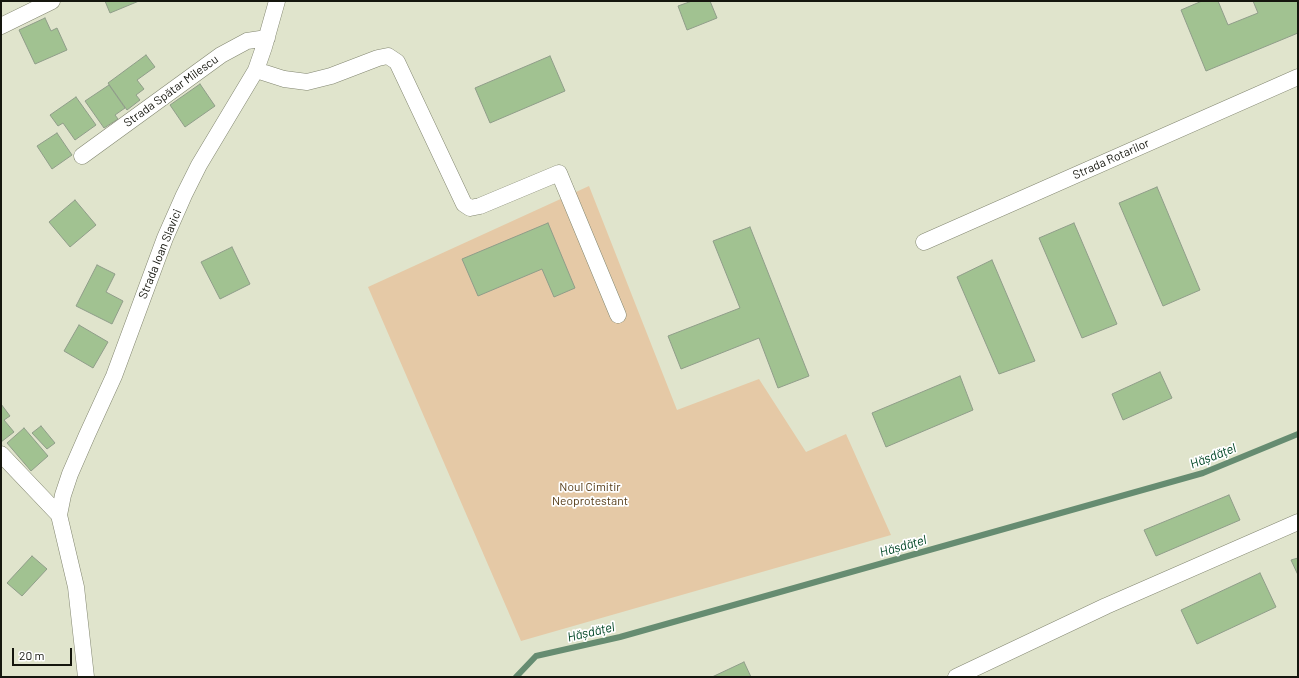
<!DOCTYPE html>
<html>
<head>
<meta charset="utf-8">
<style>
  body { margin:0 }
  #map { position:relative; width:1299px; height:678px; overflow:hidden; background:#e0e4cc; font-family:Barlow,sans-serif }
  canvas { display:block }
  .frame { position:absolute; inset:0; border:2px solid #15160e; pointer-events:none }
  .scale { position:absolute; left:12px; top:648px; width:60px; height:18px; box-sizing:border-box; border:2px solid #15160e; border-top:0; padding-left:5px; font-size:12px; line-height:14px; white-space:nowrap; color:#15160e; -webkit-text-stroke:3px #fff; paint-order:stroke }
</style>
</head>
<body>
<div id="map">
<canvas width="1299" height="678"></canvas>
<div class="frame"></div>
<div class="scale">20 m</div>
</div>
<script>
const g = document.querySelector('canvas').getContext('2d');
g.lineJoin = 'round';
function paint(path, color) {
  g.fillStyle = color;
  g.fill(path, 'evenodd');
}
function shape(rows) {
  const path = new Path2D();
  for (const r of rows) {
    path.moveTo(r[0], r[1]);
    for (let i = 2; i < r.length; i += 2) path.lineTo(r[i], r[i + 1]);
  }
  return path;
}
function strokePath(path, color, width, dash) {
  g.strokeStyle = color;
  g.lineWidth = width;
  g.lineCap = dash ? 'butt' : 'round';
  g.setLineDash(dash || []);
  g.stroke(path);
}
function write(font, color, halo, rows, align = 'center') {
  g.font = font + ' Barlow,sans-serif';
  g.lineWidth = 3.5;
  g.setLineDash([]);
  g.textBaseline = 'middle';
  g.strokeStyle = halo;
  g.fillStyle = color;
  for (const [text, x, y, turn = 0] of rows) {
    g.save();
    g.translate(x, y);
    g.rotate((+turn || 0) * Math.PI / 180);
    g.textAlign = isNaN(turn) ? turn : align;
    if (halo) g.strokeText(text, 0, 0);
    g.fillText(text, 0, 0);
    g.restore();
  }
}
const green = shape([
  [589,186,677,410,759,379,806,452,846,434,891,535,521,641,368,287]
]);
const stream = shape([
  [516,677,536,656,620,637,1203,473,1298,434]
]);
const building = shape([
  [105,1,139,1,110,13,105,1],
  [692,1,710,1,717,18,687,30,678,6,692,1],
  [1202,1,1218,1,1228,25,1258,13,1253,1,1298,1,1298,33,1206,71,1181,10,1202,1],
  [45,18,51,31,57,28,67,50,35,64,19,30,45,18],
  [146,55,155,67,137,80,144,89,136,95,140,100,127,110,108,83,146,55],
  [550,56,565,91,490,123,475,88,550,56],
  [200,84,215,106,185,127,170,105,200,84],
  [109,85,125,108,115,115,118,119,104,128,85,101,109,85],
  [76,97,96,125,75,140,63,123,58,126,50,115,76,97],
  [57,133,72,155,52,169,37,146,57,133],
  [1157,187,1200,290,1163,306,1119,203,1157,187],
  [75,200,96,225,70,247,49,222,75,200],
  [548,223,575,288,554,297,542,269,478,296,462,259,548,223],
  [1074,223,1117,324,1082,338,1039,238,1074,223],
  [750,227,809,376,778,388,759,338,681,369,668,336,740,308,713,241,750,227],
  [232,247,250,284,220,299,201,262,232,247],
  [992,260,1035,361,999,374,957,277,992,260],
  [97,265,115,274,106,292,123,301,112,324,76,306,97,265],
  [79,325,108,342,93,368,64,351,79,325],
  [1160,372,1172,398,1123,420,1112,394,1160,372],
  [960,376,973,410,886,447,872,413,960,376],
  [1,404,10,416,4,420,14,432,1,442,1,404],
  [41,426,55,443,47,449,32,433,41,426],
  [24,428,48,456,31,471,7,443,24,428],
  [1229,495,1240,520,1156,556,1144,530,1229,495],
  [32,556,47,569,22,596,7,583,32,556],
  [1298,558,1298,575,1291,560,1298,558],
  [1260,573,1276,607,1197,644,1181,610,1260,573],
  [744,662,751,677,712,677,744,662]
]);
const street = shape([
  [1,26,52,1],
  [256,70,284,79,307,82,331,76,378,58,388,56,397,62,464,204,470,208,480,206,559,173,618,315],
  [82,156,221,55,247,41,267,38],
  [924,242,1298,77],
  [1,454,59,515],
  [86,677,76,587,59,515,63,495,70,474,87,435,114,376,165,238,184,195,199,165,256,70,264,47,277,1],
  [956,677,1106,606,1298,522]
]);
const streetNames = [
  ["Strada Spătar Milescu",171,91,-36],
  ["Strada Rotarilor",1111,159,-24],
  ["Strada Ioan Slavici",160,254,-68]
];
const parkNames = [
  ["Noul Cimitir",590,487],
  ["Neoprotestant",590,501]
];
const waterNames = [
  ["Hășdățel",1213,456,-21],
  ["Hășdățel",903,546,-16],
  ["Hășdățel",591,632,-13]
];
paint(green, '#e5c9a6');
strokePath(stream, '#668c71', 6);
paint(building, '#a1c291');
strokePath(building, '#8f9d89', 1);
strokePath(street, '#828670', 17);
strokePath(street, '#fff', 16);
write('12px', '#15160e', '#fff', streetNames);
write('12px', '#533914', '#fff', parkNames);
write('italic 13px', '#004626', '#fff', waterNames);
</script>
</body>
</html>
